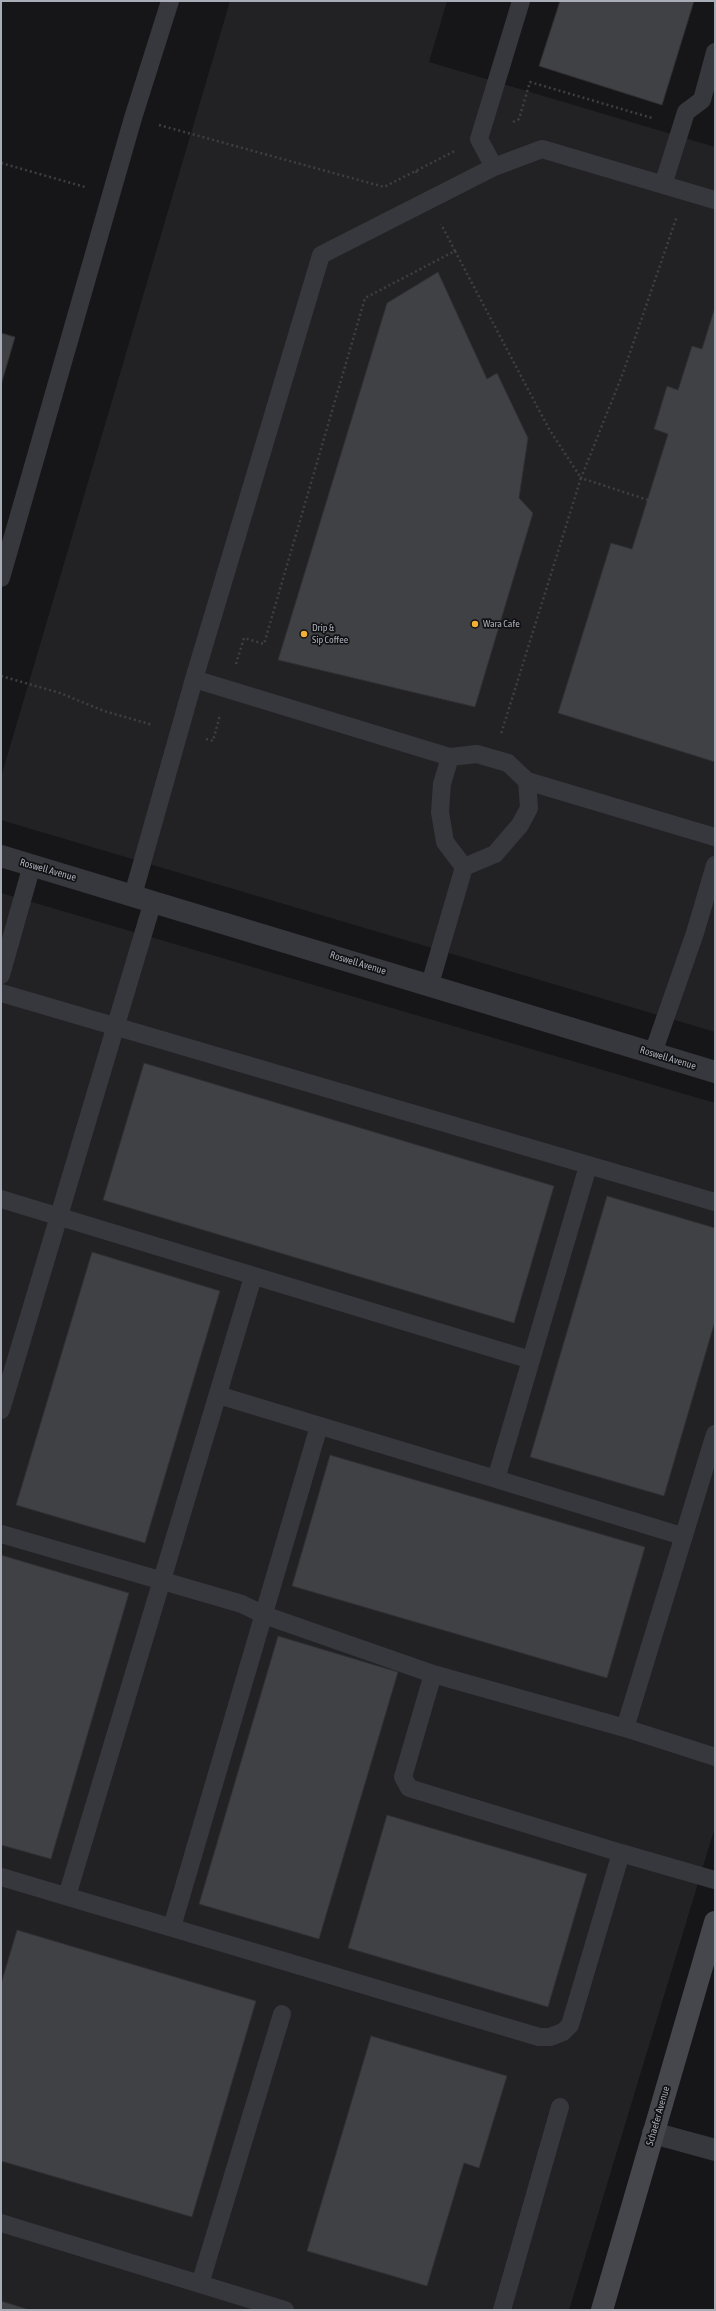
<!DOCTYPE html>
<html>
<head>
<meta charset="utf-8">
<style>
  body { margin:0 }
  #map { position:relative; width:716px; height:2311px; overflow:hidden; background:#161618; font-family:"Asap Condensed",sans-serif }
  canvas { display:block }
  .frame { position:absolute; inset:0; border:2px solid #a8adb8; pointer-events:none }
</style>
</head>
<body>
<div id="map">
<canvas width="716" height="2311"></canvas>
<div class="frame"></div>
</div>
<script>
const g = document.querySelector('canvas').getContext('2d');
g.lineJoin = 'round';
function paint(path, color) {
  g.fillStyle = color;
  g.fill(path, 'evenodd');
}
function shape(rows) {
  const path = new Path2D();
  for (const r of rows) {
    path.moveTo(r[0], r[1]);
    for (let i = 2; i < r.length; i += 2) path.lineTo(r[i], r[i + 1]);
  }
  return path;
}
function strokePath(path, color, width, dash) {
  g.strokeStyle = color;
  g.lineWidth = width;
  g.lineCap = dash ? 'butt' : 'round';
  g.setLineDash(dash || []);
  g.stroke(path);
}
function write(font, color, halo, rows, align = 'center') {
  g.font = font + ' "Asap Condensed",sans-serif';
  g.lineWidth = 3.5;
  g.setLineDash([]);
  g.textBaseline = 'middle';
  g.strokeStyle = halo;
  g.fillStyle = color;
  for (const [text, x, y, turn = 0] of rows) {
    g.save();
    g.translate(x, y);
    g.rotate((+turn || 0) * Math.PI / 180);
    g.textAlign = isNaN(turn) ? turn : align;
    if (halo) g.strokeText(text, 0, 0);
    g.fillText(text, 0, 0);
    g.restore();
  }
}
const built = shape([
  [230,1,447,1,429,62,715,147,715,1032,1,820,1,777],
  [1,893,715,1103,715,1827,569,2310,1,2310]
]);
const building = shape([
  [560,1,694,1,662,105,539,66,560,1],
  [438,272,487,379,497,373,528,438,519,498,533,513,475,707,278,660,387,303,438,272],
  [715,307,715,762,558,713,611,543,632,549,668,434,654,429,667,386,678,390,692,346,702,349,715,307],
  [1,333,15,337,1,385,1,333],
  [144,1063,554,1186,514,1323,103,1200,144,1063],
  [607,1196,715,1228,715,1321,664,1496,530,1457,607,1196],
  [92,1252,220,1291,145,1543,16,1505,92,1252],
  [330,1455,645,1547,607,1678,292,1586,330,1455],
  [1,1555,129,1593,51,1859,1,1845,1,1555],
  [278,1636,398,1672,319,1939,199,1904,278,1636],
  [387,1815,587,1874,548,2007,348,1948,387,1815],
  [17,1930,256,2001,192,2217,1,2161,1,1984,17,1930],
  [371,2036,507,2076,479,2168,464,2163,427,2286,307,2251,371,2036],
  [1,2301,30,2310,1,2310,1,2301]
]);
const path = shape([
  [513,122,519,119,530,82,652,118],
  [159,125,384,187,455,151],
  [1,163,85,187],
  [416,171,418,176],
  [455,251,549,429,581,478,501,734],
  [648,500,581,478,623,373,677,216],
  [236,664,244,638,264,644,365,298,455,251,441,224],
  [1,676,60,693,104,711,153,725],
  [206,739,213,741,220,715]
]);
const service = shape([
  [494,167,479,139,521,1],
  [663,185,686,112,702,100,715,52],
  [1,578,133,118,170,1],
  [194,679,450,757,477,754,508,763,527,781,715,837],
  [450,757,442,784,440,812,445,842,464,867],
  [464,867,495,854,520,825,529,808,527,781],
  [133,895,194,679,321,255,494,167,542,149,715,200],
  [1,975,32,865],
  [430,984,464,867],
  [1,993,715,1202],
  [653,1053,695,933,715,865],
  [1,1199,531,1360,588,1166],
  [531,1360,496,1479,682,1536],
  [218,1395,496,1479],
  [1,1410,153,901],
  [1,1534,242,1604,264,1615,433,1674,625,1728,715,1757],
  [433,1674,403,1777,409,1788,621,1853],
  [625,1728,715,1434],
  [1,1877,539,2037,550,2037,563,2032,570,2025,621,1853,715,1880],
  [67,1896,253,1277],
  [172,1927,319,1426],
  [1,2223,285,2310],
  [200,2284,282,2014],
  [502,2310,560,2107]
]);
const tertiary = shape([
  [1,856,715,1072],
  [653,2133,715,2150]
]);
const secondary = shape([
  [602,2310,715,1922]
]);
const markers = [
  [475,624,4,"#f2b134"],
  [304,634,4,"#f2b134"]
];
const poiNames = [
  ["Wara Cafe",483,624],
  ["Drip &",312,628],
  ["Sip Coffee",312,640]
];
const streetNames = [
  ["Roswell Avenue",48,870,16],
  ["Roswell Avenue",358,963,17],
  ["Roswell Avenue",668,1058,17],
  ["Schaefer Avenue",658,2116,-74]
];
paint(built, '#222225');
paint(building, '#404145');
strokePath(building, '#303034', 1);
strokePath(path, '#3d3f44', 2.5, [2, 3]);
strokePath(service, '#37383d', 18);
strokePath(tertiary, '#37383d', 22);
strokePath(secondary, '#45474d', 22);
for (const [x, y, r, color] of markers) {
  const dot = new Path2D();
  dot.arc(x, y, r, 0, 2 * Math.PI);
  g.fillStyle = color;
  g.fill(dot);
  strokePath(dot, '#111113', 1.5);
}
write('10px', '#a8adb8', '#111113', poiNames, 'left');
write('10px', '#a8adb8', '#111113', streetNames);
</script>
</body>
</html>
